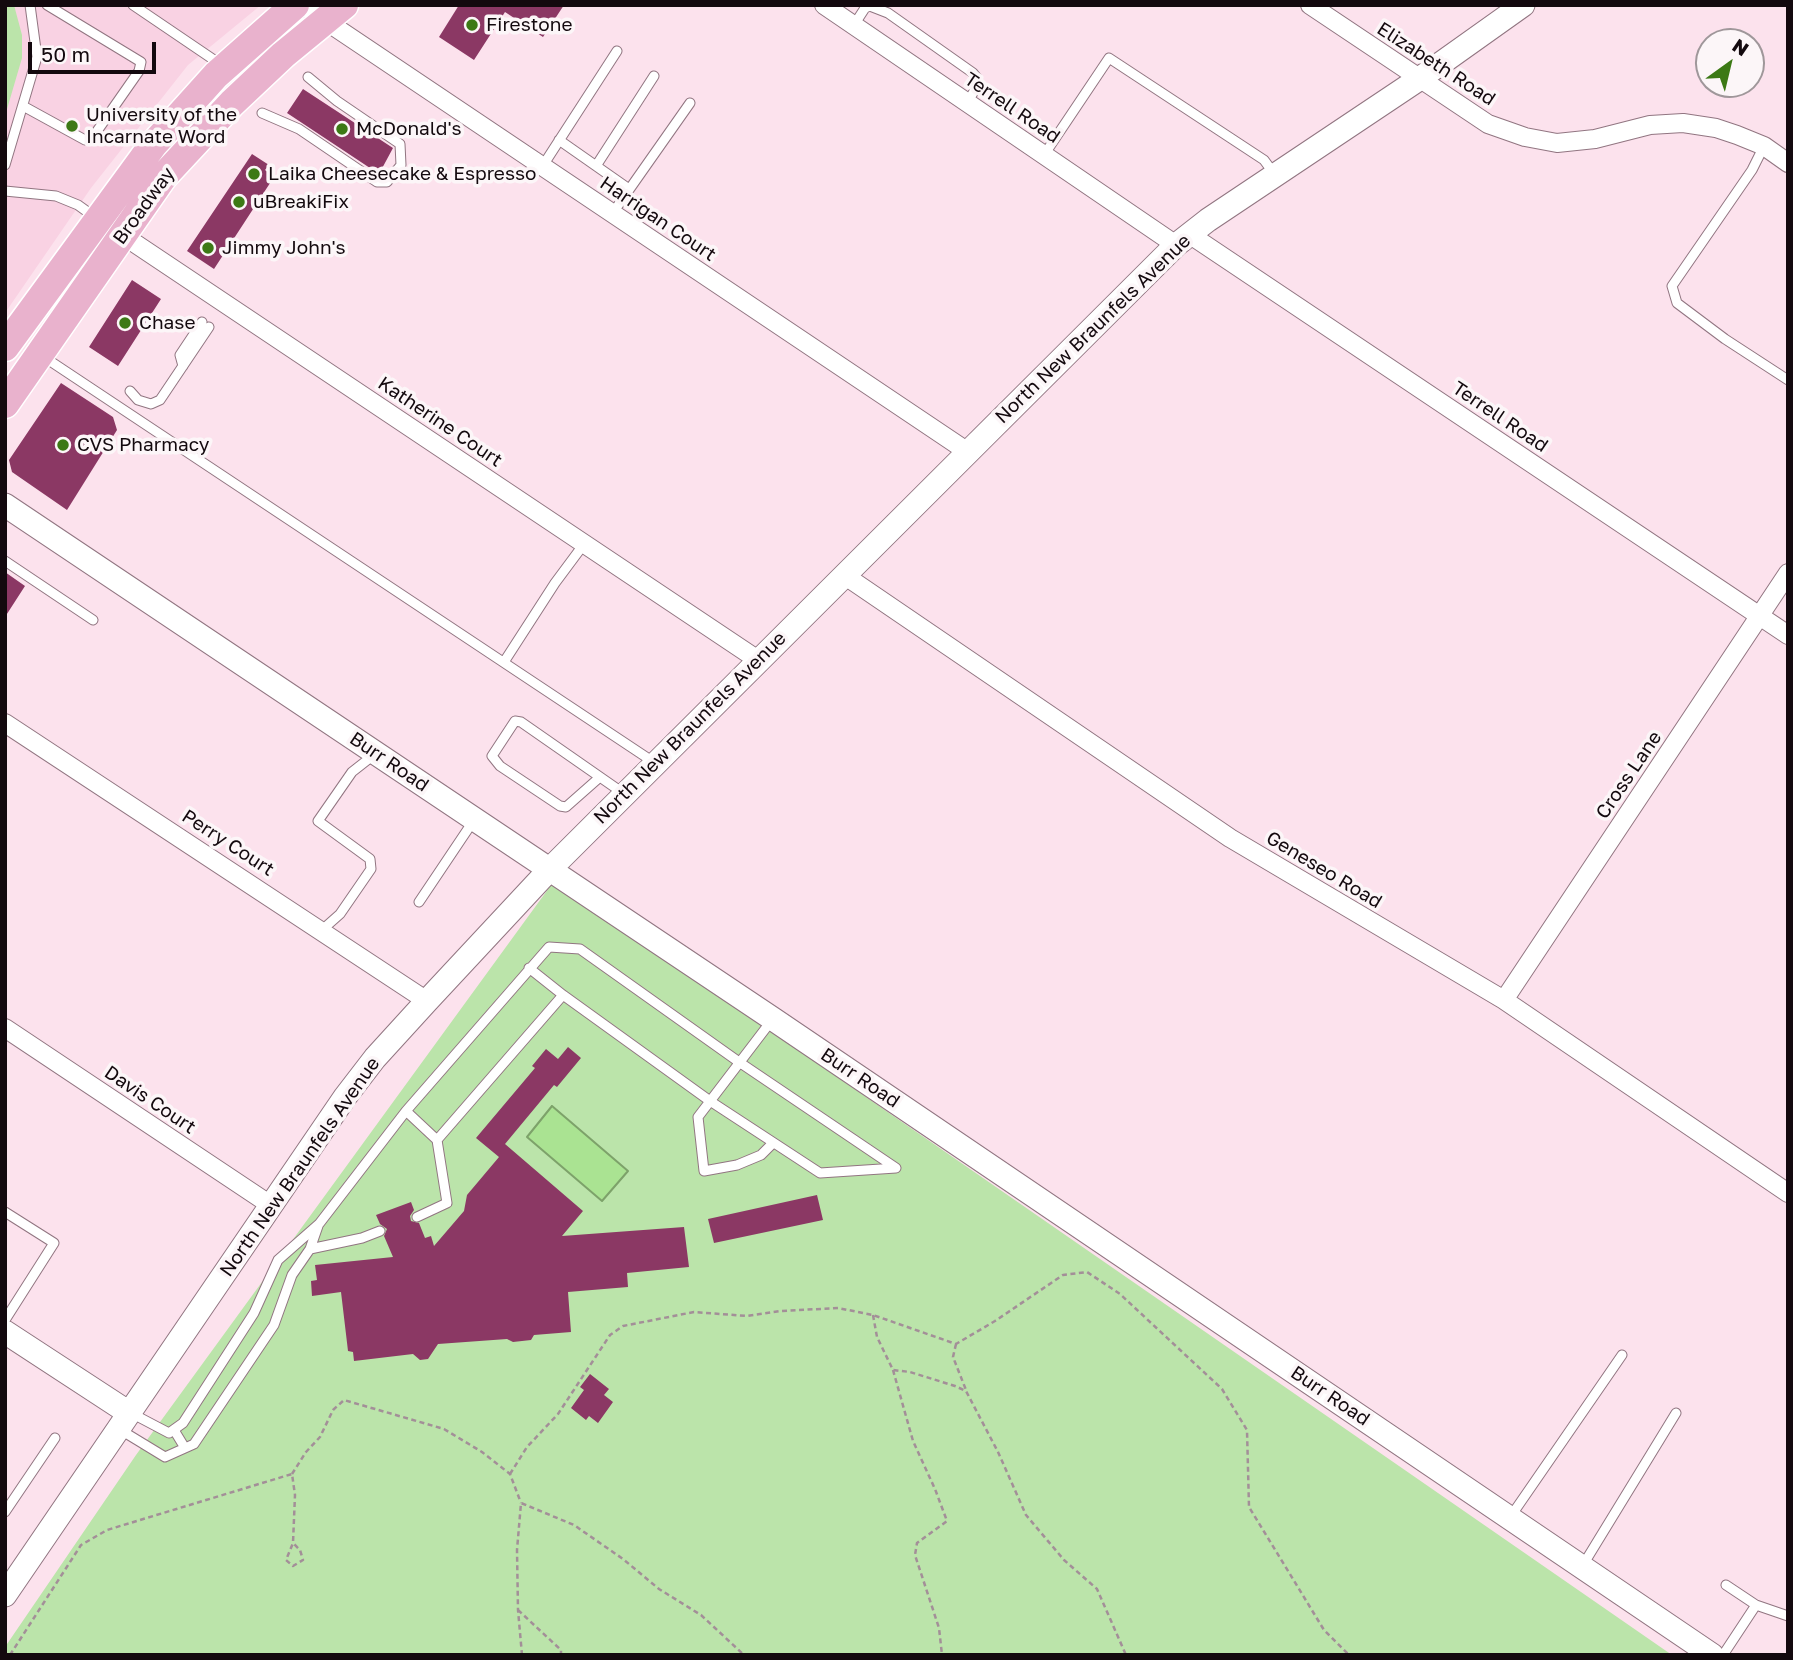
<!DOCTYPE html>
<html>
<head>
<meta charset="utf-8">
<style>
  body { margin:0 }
  #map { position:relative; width:1793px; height:1660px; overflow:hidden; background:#fce2ed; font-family:"Golos Text",sans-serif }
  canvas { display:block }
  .frame { position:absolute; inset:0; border:7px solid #13090e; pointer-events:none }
  .north { position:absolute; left:1695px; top:28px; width:70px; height:70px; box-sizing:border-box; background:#fcf6f8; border:2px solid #9f979a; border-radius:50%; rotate:34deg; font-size:19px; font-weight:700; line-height:28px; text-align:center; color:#13090e }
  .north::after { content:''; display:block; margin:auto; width:24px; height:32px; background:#3c7915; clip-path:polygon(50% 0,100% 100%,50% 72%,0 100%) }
  .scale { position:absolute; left:28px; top:42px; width:128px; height:32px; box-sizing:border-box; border:4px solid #13090e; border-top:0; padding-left:9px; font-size:21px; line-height:24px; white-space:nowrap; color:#13090e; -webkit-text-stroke:5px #fcf6f8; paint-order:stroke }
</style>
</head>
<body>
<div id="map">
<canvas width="1793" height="1660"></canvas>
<div class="frame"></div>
<div class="north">N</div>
<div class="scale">50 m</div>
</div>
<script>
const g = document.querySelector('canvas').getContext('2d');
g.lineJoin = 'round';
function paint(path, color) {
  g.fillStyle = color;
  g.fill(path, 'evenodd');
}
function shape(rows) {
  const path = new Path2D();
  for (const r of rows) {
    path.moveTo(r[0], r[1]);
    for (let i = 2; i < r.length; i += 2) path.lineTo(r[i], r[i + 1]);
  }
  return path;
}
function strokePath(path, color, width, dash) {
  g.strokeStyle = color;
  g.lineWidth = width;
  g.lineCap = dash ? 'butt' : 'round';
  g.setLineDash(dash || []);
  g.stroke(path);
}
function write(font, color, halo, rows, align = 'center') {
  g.font = font + ' "Golos Text",sans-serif';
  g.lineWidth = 7;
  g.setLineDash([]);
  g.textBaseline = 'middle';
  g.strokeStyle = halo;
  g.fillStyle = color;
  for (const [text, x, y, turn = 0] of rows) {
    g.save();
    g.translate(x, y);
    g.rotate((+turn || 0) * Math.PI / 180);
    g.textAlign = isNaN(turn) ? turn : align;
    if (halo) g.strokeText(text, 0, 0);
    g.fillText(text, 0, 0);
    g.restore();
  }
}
const built = shape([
  [5,5,261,5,188,65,91,188,5,313]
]);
const green = shape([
  [5,5,14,5,22,35,22,58,5,116],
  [554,881,1672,1655,5,1655,5,1647,136,1455]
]);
const water = shape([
  [552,1106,628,1171,602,1201,527,1137,552,1106]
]);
const building = shape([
  [459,5,564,5,543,37,505,12,474,60,439,37],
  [303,89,393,148,379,174,287,113],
  [252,154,269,165,265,170,274,177,214,269,187,251],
  [132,280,161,299,118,366,89,347],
  [61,383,113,417,117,430,67,510,12,472,9,460],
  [5,572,25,586,5,617],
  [568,1047,581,1058,557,1087,554,1085,505,1144,583,1211,562,1236,684,1227,689,1267,627,1273,628,1287,568,1292,571,1332,534,1335,531,1340,513,1342,507,1339,438,1344,428,1359,420,1360,413,1354,354,1361,353,1352,348,1351,341,1292,312,1296,311,1281,317,1280,315,1265,393,1257,384,1236,387,1229,380,1224,376,1215,411,1202,414,1210,410,1216,411,1221,419,1223,425,1238,431,1236,434,1246,464,1211,467,1195,499,1157,476,1138,535,1068,532,1066,546,1049,558,1059],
  [817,1195,823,1220,714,1243,708,1219],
  [590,1374,609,1389,604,1395,613,1402,598,1423,589,1416,586,1420,571,1408,584,1390,580,1387]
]);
const path = shape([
  [873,1315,877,1337,893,1370,910,1372,955,1386,966,1391,998,1452,1026,1515,1064,1560,1097,1589,1126,1655],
  [956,1344,953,1357,966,1390],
  [893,1370,913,1441,935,1489,947,1521,917,1543,915,1555,939,1628,942,1655],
  [292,1474,306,1452,320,1437,333,1410,344,1400,444,1429,482,1452,510,1474,521,1503],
  [510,1474,527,1447,558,1414,610,1335,623,1326,694,1312,747,1316,781,1311,838,1308,873,1315,956,1344,995,1321,1063,1275,1087,1272,1120,1294,1222,1389,1247,1430,1249,1507,1324,1630,1349,1655],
  [518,1610,561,1650,561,1655],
  [10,1655,81,1545,107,1530,292,1474,295,1495,293,1543,286,1560,293,1566,303,1560,300,1550,293,1543],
  [522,1655,518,1610,517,1550,521,1503,574,1525,623,1559,659,1589,701,1615,744,1655]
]);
const service = shape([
  [133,5,220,64],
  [854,25,865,8,870,6,888,13,973,73,977,78,976,88,967,103],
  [23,106,85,140,95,134,139,71,141,62,47,5],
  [262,113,299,129,377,182,387,182,401,165,400,144,337,101,308,77],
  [559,140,629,189],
  [1764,146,1752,170,1672,286,1677,303,1725,339,1788,380],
  [1044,155,1109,58,1264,160,1275,175],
  [5,165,37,57,30,5],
  [596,166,654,76],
  [542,167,617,51],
  [5,191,56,196,78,205,96,218],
  [612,214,690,103],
  [41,355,655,763],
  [183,366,180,355,202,322],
  [130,391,138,400,151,404,160,400,209,327],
  [5,561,93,620],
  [504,662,555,583,584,544],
  [600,777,566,807,560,806,500,766,492,756,515,721,521,722,600,777,623,793],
  [419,902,474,820],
  [322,930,340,914,371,869,370,859,318,821,352,772,375,754],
  [529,968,563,995],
  [772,1020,698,1117,704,1171,737,1165,761,1155,773,1143],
  [406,1111,437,1140,447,1203,417,1217],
  [5,1212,54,1243,5,1320],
  [310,1249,362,1238,380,1231],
  [131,1413,169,1433,183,1423,254,1313,278,1260,319,1224,406,1111,549,947,580,949,739,1062,896,1168,820,1173,710,1101,563,995,437,1140],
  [119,1429,165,1457,194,1444,274,1325,292,1275,310,1249,318,1226],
  [174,1430,185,1448],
  [5,1512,55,1438],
  [1511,1516,1622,1355],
  [1583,1565,1676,1413],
  [1726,1585,1756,1605],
  [1723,1655,1756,1605,1788,1616]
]);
const minor = shape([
  [302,5,968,452],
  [824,5,1176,245],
  [1310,5,1488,124,1525,137,1557,143,1595,139,1650,125,1683,123,1716,128,1737,135,1764,146,1788,163],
  [115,230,758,660],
  [1189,234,1788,635],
  [844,575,1230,838,1504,1000,1788,1193],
  [5,723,427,1001],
  [1504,1000,1788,573],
  [5,1028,272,1206]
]);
const tertiary = shape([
  [5,505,773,1019,1712,1655],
  [5,1332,129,1413],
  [5,1595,345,1097,375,1058,427,1001,550,869,1176,245,1208,220,1419,79,1523,5]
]);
const primary = shape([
  [5,347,153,145,216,75,295,5],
  [5,404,163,177,232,103,283,55,344,5]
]);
const markers = [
  [472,25,7,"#3c7915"],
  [72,126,7,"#3c7915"],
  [342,129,7,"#3c7915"],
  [254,174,7,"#3c7915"],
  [239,202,7,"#3c7915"],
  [208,248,7,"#3c7915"],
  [125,323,7,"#3c7915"],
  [63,445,7,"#3c7915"]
];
const poiNames = [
  ["Firestone",486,25],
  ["University of the",86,115],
  ["Incarnate Word",86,137],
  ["McDonald's",356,129],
  ["Laika Cheesecake & Espresso",268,174],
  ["uBreakiFix",253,202],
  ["Jimmy John's",222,248],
  ["Chase",139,323],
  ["CVS Pharmacy",77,445]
];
const streetNames = [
  ["Elizabeth Road",1436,64,33],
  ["Terrell Road",1012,108,34],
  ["Broadway",144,206,-54],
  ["Harrigan Court",658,219,34],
  ["North New Braunfels Avenue",1093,329,-44],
  ["Terrell Road",1500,417,34],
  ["Katherine Court",440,422,34],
  ["North New Braunfels Avenue",690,728,-45],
  ["Burr Road",389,762,34],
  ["Cross Lane",1629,775,-56],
  ["Perry Court",228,843,33],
  ["Geneseo Road",1324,870,31],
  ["Burr Road",860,1078,34],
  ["Davis Court",150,1100,34],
  ["North New Braunfels Avenue",300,1167,-55],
  ["Burr Road",1330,1396,34]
];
paint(built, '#f9d2e3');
paint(green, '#bbe4aa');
paint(water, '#aae392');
strokePath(water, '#7da26a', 2);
paint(building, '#8b3864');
strokePath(service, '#917581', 11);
strokePath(minor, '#917581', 20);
strokePath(tertiary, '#917581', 25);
strokePath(primary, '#fff', 31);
strokePath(path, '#a38f98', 2.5, [5, 3.5]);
strokePath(service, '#fff', 9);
strokePath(minor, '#fff', 18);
strokePath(tertiary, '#fff', 23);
strokePath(primary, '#e9b2cd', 28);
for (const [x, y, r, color] of markers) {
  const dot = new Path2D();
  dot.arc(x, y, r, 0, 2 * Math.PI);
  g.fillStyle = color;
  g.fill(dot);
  strokePath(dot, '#fcf6f8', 2.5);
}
write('19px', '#13090e', '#fcf6f8', poiNames, 'left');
write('19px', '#13090e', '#fcf6f8', streetNames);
</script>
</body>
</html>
